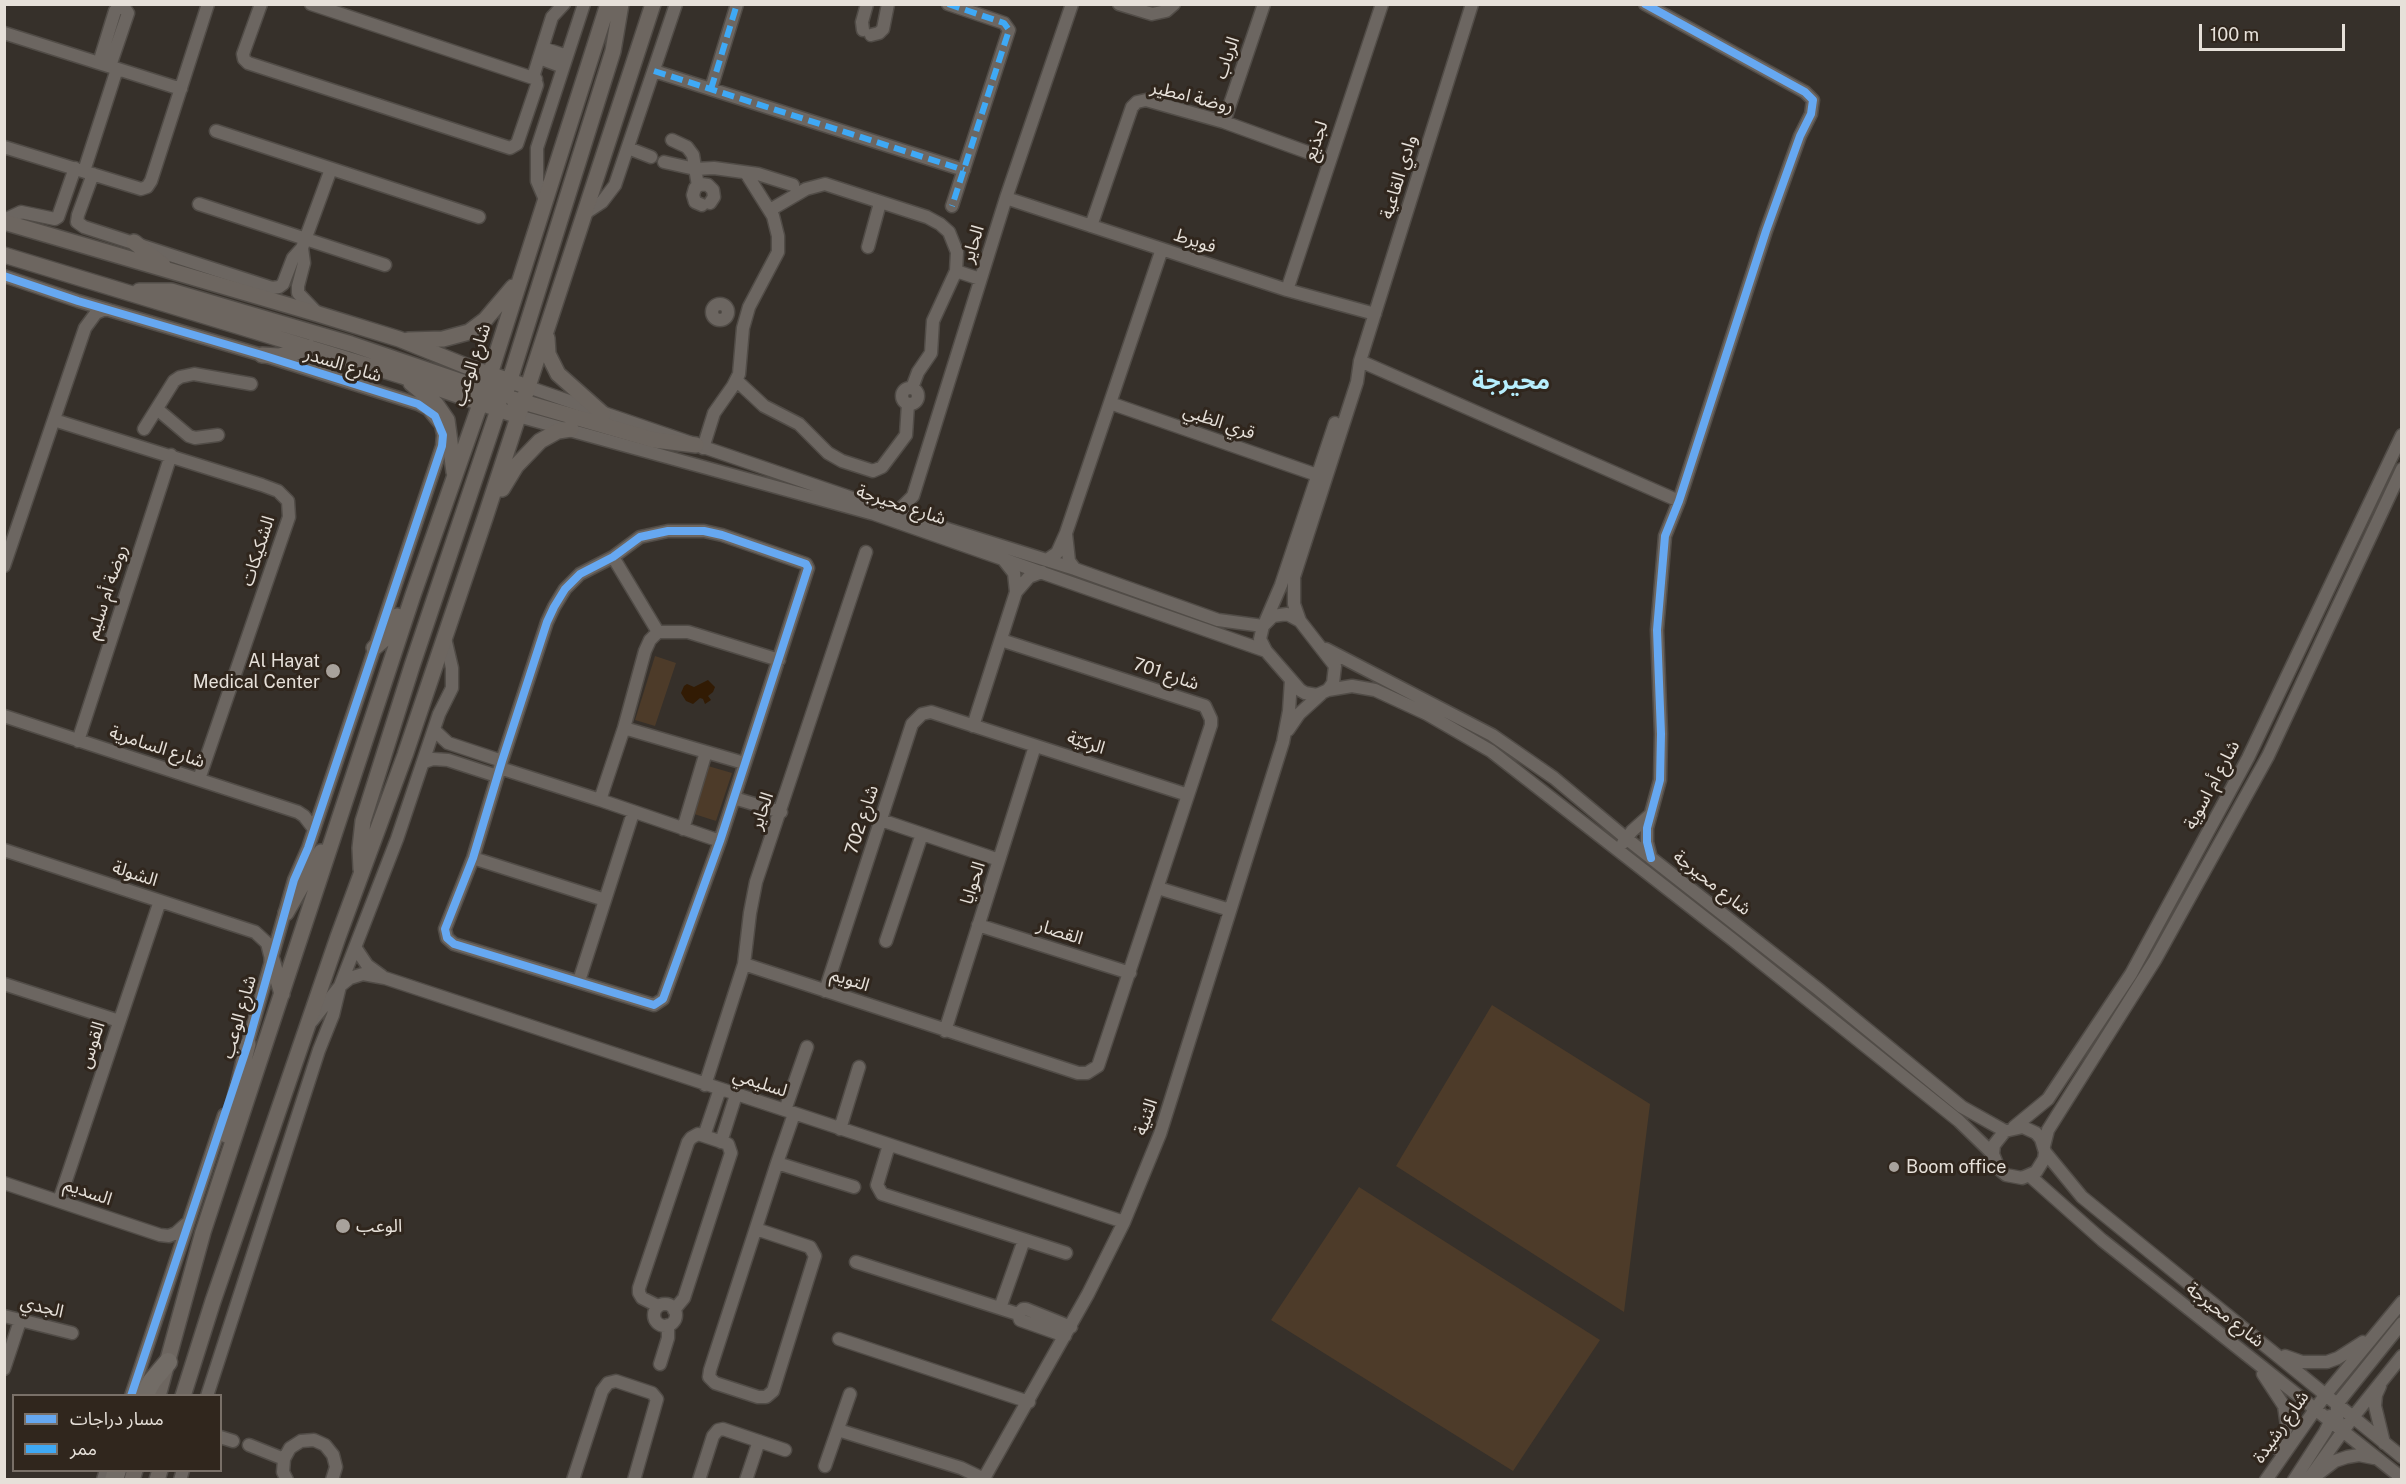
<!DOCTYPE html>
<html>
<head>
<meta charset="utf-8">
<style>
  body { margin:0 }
  #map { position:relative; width:2406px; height:1484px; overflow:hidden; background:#36302a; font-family:"Public Sans","Noto Sans Arabic",sans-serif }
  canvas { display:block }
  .frame { position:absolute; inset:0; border:6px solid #e6e0d9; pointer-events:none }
  .legend { position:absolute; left:12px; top:1394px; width:210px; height:78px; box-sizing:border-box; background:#30261d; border:2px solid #797068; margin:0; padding:8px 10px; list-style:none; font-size:18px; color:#e6e0d9 }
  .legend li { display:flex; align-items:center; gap:12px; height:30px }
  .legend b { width:30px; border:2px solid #797068 }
  .scale { position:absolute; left:2199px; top:24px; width:146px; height:27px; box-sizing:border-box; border:3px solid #e6e0d9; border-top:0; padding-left:8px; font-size:18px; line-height:21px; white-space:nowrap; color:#e6e0d9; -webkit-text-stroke:4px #30261d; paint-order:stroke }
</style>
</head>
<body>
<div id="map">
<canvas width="2406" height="1484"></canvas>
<div class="frame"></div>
<ul class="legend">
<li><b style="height:8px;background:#66a8f1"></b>مسار دراجات</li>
<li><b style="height:8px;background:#3fa9f5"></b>ممر</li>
</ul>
<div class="scale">100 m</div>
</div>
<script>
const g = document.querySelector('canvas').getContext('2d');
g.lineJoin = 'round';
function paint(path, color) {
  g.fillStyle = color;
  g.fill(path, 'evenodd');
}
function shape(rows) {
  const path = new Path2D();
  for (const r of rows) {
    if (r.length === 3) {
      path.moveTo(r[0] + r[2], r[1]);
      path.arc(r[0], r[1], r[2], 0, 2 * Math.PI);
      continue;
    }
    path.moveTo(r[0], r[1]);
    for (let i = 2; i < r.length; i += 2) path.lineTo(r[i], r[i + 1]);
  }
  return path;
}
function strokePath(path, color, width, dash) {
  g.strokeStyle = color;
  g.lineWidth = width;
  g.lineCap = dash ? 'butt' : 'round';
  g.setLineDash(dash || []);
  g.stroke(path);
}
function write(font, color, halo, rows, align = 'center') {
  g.font = font + ' "Public Sans","Noto Sans Arabic",sans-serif';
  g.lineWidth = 6;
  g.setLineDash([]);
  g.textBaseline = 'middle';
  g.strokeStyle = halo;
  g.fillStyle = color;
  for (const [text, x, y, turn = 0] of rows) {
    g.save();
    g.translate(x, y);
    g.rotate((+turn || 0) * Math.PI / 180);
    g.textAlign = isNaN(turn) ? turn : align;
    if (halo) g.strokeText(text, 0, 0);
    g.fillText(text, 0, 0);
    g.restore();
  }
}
const green = shape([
  [655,656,676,663,655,726,635,720],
  [708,766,732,773,716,821,691,813],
  [1492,1005,1650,1104,1624,1312,1396,1166],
  [1359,1187,1600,1340,1513,1471,1271,1320]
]);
const water = shape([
  [708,680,715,687,713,692,708,696,711,700,705,704,703,699,700,698,693,704,686,701,681,693,684,686,687,684,694,687]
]);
const minor = shape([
  [261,4,243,54,244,59,248,63,510,148,517,144,537,85,534,74,552,17,564,4],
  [311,4,536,79],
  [948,4,1004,23,1009,30,952,206],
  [1119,4,1152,14,1166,11,1174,4],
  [1645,4,1805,92,1813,100,1811,114,1800,136,1766,231,1679,501,1665,536,1657,630,1661,734,1660,780,1647,828,1647,842,1651,858],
  [863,30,862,22,867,4],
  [4,33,181,89],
  [871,35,879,33,883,29,888,4],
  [543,48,567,56],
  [539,58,563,67],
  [99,63,115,11,119,6,123,6,128,13,110,66],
  [654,71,964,170],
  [711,89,737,4],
  [1224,122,1264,4],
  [216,131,479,217],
  [672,140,687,147,693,155,698,186],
  [4,147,141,189,147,187,151,181,208,4],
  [628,148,651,157],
  [664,162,695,169,714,168,758,174,793,185],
  [84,171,117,69],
  [93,174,78,215,77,222,84,227,272,288,279,287,283,284,293,258,302,248,331,169],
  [1006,198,1287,290,1375,314],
  [546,202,537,181,537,148,584,4],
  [199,204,385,265],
  [702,205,695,202,693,195,695,188,701,184,708,185,713,190,714,197,710,203],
  [770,210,806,189,825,184,927,217,940,224,949,232,957,252,956,271,933,321,931,353,918,372,912,388],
  [584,214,602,202,615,185,676,4],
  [4,220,21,212,55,219,58,217,75,168],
  [1091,226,1132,107,1137,102,1146,100,1224,122,1329,160],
  [868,247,880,203],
  [302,248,304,263,298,286,298,293,318,314],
  [956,271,980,279],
  [4,276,78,301,262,355,418,404,428,409,441,425,443,435,442,446,308,848,294,880,245,1053],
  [1287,290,1382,4],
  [720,312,8],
  [1360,361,1679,501],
  [736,380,764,406,799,424,828,453,842,461,873,471,882,467,906,435,908,404],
  [528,387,896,513,1075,569,1218,620,1263,626],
  [910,396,8],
  [1110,403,1317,475],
  [157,409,189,436,195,438,218,435],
  [518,416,874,514,1266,651],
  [54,420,262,485,278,491,288,501,289,517,199,779],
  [144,429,174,381,180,377,194,374,251,384],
  [703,448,714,413,733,386,739,374,743,328,749,307,778,252,778,236,773,216,746,173],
  [896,513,913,496,1006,198,1072,4],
  [668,531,704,531,722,535,806,564,808,568,720,841,663,999,654,1005,454,944,447,938,445,929,473,858,502,761,547,622,554,607,565,589,580,574,613,557,640,537,668,531],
  [1066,534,1069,561,1075,569],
  [613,557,658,632],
  [1003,559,1014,573,1016,592],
  [1047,560,1057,553,1066,533,1162,249],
  [4,566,85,328,96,313,103,310,109,310],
  [1266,620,1281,585,1335,423],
  [1300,621,1287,614,1273,616,1263,626,1260,639,1266,651,1300,690,1305,693,1317,695,1328,690,1333,683,1335,666,1300,621,1294,604,1294,577,1357,382,1360,361,1472,4],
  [1326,649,1492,735,1554,778,1627,839,1818,989,1962,1107,2005,1131],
  [1328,690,1352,686,1375,690,1427,714,1491,751,1733,940,1959,1121,1993,1154],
  [4,716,298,812,304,816,314,829],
  [973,726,1016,592,1029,577,1042,572],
  [624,728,744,763],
  [434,730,448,743,502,761],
  [1288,730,1299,714,1321,694],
  [78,741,171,455],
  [424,762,433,759,448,760,497,776],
  [500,768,600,800,624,728,645,651,650,640,658,632,688,632,779,660],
  [734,798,781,812],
  [600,800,720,841],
  [881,820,999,860],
  [683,829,706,752],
  [1623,843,1632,831,1651,814],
  [4,850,255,932,267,943,271,959],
  [473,858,605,900],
  [1158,888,1230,910],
  [978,925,1130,973],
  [886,941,922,834],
  [355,947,367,965,382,976],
  [744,964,1078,1073,1087,1073,1098,1066,1194,777,1211,725,1211,719,1205,706,1001,640],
  [579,981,633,813],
  [4,984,119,1021],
  [825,991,912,724,922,714,931,712,1188,795],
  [312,1021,340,986,350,978,363,974,385,978,1124,1222],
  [945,1031,1035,746],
  [705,1085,744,964,750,913,756,882,866,552],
  [785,1110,807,1047],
  [2014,1127,2048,1099,2131,974,2248,758,2402,435],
  [840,1129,859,1067],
  [704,1136,720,1089],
  [721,1142,736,1095],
  [889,1145,877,1185,882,1194,1066,1253],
  [2044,1146,2048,1130,2155,960,2268,756,2402,469],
  [2045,1152,2044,1159,2036,1172,2022,1178,2006,1175,1999,1169,1993,1154,1994,1145,2005,1131,2023,1127,2036,1133,2041,1139,2045,1152,2082,1197,2402,1457],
  [777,1163,854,1187],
  [2030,1176,2102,1240,2402,1478],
  [4,1183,160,1235,169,1236,176,1233,186,1224],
  [59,1201,160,901],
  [756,1229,810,1247,815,1256,773,1391,766,1397,758,1397,715,1383,709,1377,710,1370,777,1163,794,1114],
  [856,1262,1018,1314],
  [665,1315,11],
  [658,1306,642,1298,639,1293,639,1288,688,1142,691,1138,698,1134,728,1144,731,1153,684,1298,674,1310],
  [1000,1308,1024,1240],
  [4,1316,72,1333],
  [1065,1336,1020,1320,1018,1314,1023,1309,1026,1309,1071,1327],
  [839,1339,1029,1402],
  [2285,1356,2302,1362,2327,1362,2338,1358,2363,1342],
  [660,1364,668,1338,668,1325],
  [4,1369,20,1321],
  [2263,1374,2284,1406,2287,1426,2279,1450],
  [2380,1386,2376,1395,2375,1406,2384,1443],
  [131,1396,224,1115],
  [207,1396,319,1050,333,1015,340,986,397,839,439,714,452,688,452,668,445,638],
  [838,1430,961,1468,986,1480],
  [2342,1432,2337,1418,2337,1404,2402,1323],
  [220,1437,233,1441],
  [249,1445,284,1459],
  [825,1466,850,1394],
  [2314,1477,2335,1461,2347,1457,2359,1455,2374,1458],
  [103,1480,106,1470],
  [180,1480,183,1470],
  [287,1480,283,1472,284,1459,290,1448,301,1441,314,1440,325,1445,333,1455,336,1467,332,1480],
  [573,1480,602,1391,608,1383,616,1381,652,1393,657,1399,634,1480],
  [699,1480,713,1436,718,1430,723,1429,785,1450],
  [746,1480,759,1441],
  [983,1480,1088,1294,1124,1222,1160,1134,1283,742,1289,711,1291,680],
  [2266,1480,2326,1394,2402,1302],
  [2294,1480,2325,1432,2330,1422,2330,1416],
  [2308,1480,2353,1417,2402,1356]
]);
const major = shape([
  [4,222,318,314,399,339,466,366,528,387],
  [134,242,163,265],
  [4,255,402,376,518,416],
  [139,291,171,291,351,344,492,392],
  [547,338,548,354,558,374,603,414],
  [408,340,443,339,469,332,485,320,513,287],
  [262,355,278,356,294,353,309,347],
  [411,383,436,404,447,420,454,472],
  [507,389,613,51,621,4],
  [513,399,654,440,696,445],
  [502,489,516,466,540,441,558,431,571,429],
  [374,648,387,637,397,616],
  [361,869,360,848,363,821,412,666,498,410,501,387,497,379,490,374],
  [286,913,321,852],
  [272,960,282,994],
  [226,1135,248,1044],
  [158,1396,203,1232,413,595,485,390,608,4],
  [183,1396,213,1301,338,937,405,755,485,518,653,4],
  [132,1480,135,1470],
  [157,1480,160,1470]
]);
const highway = shape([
  [144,1396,152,1381,168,1362],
  [114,1480,117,1470]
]);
const quiet = shape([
  [948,4,1004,23,1009,30,952,206],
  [654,71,964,170],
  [711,89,737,4]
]);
const cycleway = shape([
  [1645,4,1805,92,1813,100,1811,114,1800,136,1766,231,1679,501,1665,536,1657,630,1661,734,1660,780,1647,828,1647,842,1651,858],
  [4,276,78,301,262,355,418,404,435,416,443,435,442,446,308,848,294,880,248,1044,131,1396],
  [668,531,704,531,722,535,806,564,808,568,720,841,663,999,654,1005,454,944,447,938,445,929,473,858,502,761,547,622,554,607,565,589,580,574,613,557,640,537,668,531]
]);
const markers = [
  [333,671,8,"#a8a29c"],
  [1894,1167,6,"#a8a29c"],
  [343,1226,8,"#a8a29c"]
];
const streetNames = [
  ["الرباب",1227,58,-71],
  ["روضة امطير",1192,97,14],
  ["لجذيع",1316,141,-71],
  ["وادي القاعية",1399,177,-73],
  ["فويرط",1195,241,18],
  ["الحاير",973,244,-73],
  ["شارع السدر",343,365,17],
  ["شارع الوعب",472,365,-72],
  ["قري الظبي",1219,422,19],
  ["شارع محيرجة",901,505,18],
  ["الشكيكات",258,551,-72],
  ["روضة أم سليم",107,592,-72],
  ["شارع 701",1166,674,18],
  ["الركيّة",1086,743,18],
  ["شارع السامرية",157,747,18],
  ["شارع أم اسوية",2212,785,-62],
  ["الحاير",762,811,-71],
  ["شارع 702",862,820,-72],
  ["الشولة",135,874,18],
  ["الحوايا",973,883,-72],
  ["شارع محيرجة",1712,883,38],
  ["القصار",1060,932,18],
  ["التويم",850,980,18],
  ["شارع الوعب",239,1017,-74],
  ["القوس",92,1045,-72],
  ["لسليمي",760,1083,18],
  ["الثنية",1146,1117,-71],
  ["السديم",88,1192,19],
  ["الجدي",42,1307,14],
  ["شارع محيرجة",2225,1315,38],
  ["شارع رشيدة",2281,1427,-55]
];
const poiNames = [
  ["Al Hayat",320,661,"right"],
  ["Medical Center",320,682,"right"],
  ["Boom office",1906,1167],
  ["الوعب",356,1226]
];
const districtNames = [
  ["محيرجة",1511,382]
];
paint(green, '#4d3b29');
paint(water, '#321b04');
strokePath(minor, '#514c47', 15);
strokePath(major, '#514c47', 18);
strokePath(highway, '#514c47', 21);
strokePath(minor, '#6c6661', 12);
strokePath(major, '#6d6660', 15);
strokePath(highway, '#726c66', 18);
strokePath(quiet, '#3fa9f5', 6, [12, 6]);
strokePath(cycleway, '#66a8f1', 8);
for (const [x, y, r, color] of markers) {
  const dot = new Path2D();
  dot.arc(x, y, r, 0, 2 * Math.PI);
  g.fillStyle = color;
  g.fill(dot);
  strokePath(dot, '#30261d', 2);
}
write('18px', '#e6e0d9', '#30261d', streetNames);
write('18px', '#e6e0d9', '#30261d', poiNames, 'left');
write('bold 24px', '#b6eefd', '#30261d', districtNames);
</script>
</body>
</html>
